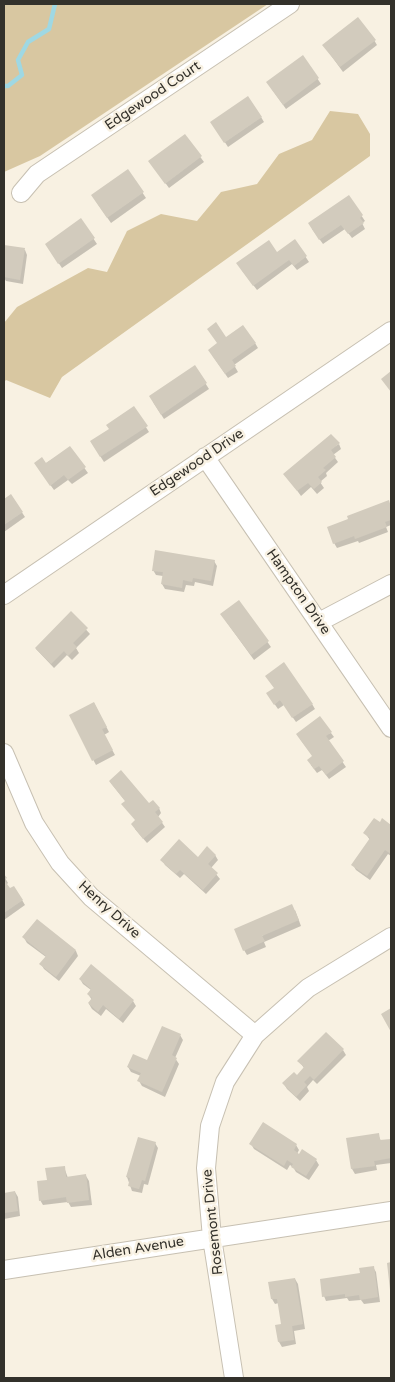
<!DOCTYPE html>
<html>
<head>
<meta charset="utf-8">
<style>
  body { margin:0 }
  #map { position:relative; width:395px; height:1382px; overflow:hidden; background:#f8f1e2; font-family:"Varela Round",sans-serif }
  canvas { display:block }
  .frame { position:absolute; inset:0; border:5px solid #33312b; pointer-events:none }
</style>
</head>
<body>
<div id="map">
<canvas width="395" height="1382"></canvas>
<div class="frame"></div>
</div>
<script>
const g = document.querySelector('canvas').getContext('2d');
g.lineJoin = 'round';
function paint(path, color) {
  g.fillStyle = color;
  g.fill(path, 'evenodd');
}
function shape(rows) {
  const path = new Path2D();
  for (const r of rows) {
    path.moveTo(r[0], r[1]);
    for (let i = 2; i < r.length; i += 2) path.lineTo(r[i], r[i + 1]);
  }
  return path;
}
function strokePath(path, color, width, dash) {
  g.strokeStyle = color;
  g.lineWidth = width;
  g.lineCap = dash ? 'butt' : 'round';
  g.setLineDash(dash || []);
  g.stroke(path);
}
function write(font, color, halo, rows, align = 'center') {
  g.font = font + ' "Varela Round",sans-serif';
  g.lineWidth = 5;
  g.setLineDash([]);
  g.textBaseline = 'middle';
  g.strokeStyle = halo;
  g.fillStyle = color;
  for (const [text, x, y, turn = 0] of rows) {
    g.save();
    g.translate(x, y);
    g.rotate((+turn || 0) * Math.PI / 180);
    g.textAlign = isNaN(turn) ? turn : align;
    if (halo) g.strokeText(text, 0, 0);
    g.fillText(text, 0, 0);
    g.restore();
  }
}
const green = shape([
  [4,4,268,4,40,156,4,172],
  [330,111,358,114,370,134,370,156,62,377,50,398,6,380,4,382,4,323,17,307,88,268,107,272,127,231,161,214,197,221,221,192,257,184,279,154,312,140]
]);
const shadow = shape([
  [374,40,377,45,343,72,327,50],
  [303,57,321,84,286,109,271,88],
  [261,117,264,122,228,147,215,127],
  [185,136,204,162,169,188,153,166],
  [128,171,146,198,111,223,95,200],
  [349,197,365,221,362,223,365,229,352,238,345,229,323,244,312,229],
  [81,220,97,244,62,268,49,249],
  [295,241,309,262,297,270,292,264,257,290,241,269,277,254],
  [4,247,25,250,27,255,23,284,6,281,4,278],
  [226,339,255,343,258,348,234,365,238,372,228,378,212,355],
  [195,367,209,389,164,419,153,402],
  [134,408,149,432,104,462,91,442,110,429],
  [339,444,341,449,333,455,338,462,326,473,327,476,320,482,324,488,317,494,311,487,301,496,285,474],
  [70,448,88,473,72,484,68,480,54,490,38,468],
  [11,496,25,517,4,532,4,501],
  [389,505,391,511,391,525,386,527,388,532,359,543,358,541,337,548,334,543],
  [214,561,217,566,213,586,195,582,194,586,186,585,184,592,165,589,162,584,163,576,156,575,153,570],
  [239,602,271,647,254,660,225,620],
  [71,613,90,634,76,648,79,653,72,660,67,655,54,668,36,649],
  [271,699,312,704,315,709,296,722,284,705,278,709],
  [94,703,109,732,104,735,115,755,96,765,70,716],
  [331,733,334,737,328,741,346,767,329,779,322,770,317,773,311,765,313,756,300,739],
  [110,782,149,805,159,808,161,813,158,817,165,827,147,843,135,829,136,821,126,802],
  [383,820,391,826,391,856,388,854,370,880,356,870,353,865,370,840,365,833,380,824],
  [215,855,218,860,211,868,220,879,206,894,184,874,180,878,165,865,162,860,198,859],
  [4,876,8,883,6,885,22,900,25,905,4,920],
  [295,910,301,926,264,942,266,947,247,955,244,950],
  [37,921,76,951,78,956,59,981,44,969,41,964,46,957,27,943,24,938],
  [91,966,133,1001,136,1006,123,1023,106,1009,101,1016,92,1009,89,1004,92,1000,88,994,91,990,83,984,80,979],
  [180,1035,183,1040,175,1058,179,1064,165,1097,142,1086,139,1081,141,1076,131,1072,128,1067,148,1062],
  [343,1050,346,1055,317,1084,313,1080,307,1087,309,1091,300,1101,287,1089,284,1084,297,1077,304,1068,299,1061],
  [378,1134,381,1141,391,1140,391,1163,376,1165,377,1170,355,1174,352,1169,348,1139],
  [155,1143,158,1148,148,1185,144,1184,142,1193,132,1191,127,1177],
  [251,1144,296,1145,299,1150,297,1154,316,1160,319,1165,309,1180,296,1172,293,1167,290,1165,287,1170,254,1149],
  [64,1167,68,1178,86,1176,89,1181,92,1205,71,1207,68,1202,43,1205,40,1200,48,1181],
  [15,1192,18,1197,20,1216,4,1219,4,1194],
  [373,1267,376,1272,380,1302,364,1304,361,1300,349,1301,347,1298,326,1301,324,1296],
  [295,1279,298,1284,305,1329,294,1331,296,1344,282,1347,279,1342,282,1325,279,1303,275,1304,272,1299,269,1283]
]);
const stream = shape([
  [4,86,8,86,22,75,18,60,28,42,49,29,55,4]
]);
const building = shape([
  [358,17,376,40,340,67,322,45],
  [303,55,319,78,283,105,266,82],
  [248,96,262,117,224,143,210,122],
  [185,134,202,156,165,184,148,161],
  [128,169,144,192,107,218,91,195],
  [349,195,363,215,360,218,364,223,348,234,341,225,319,240,308,223],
  [81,218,95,238,58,264,45,244],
  [295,239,307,256,294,266,289,260,253,286,236,263,269,240,277,252],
  [4,245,25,248,20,280,4,277],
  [216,322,226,337,243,325,256,343,232,360,236,366,225,374,208,350,217,343,207,329],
  [195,365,207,383,161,415,149,396],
  [391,371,391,392,381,379],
  [134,406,148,426,100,457,90,441,109,429,106,425],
  [331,434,340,443,331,450,336,457,323,468,326,470,318,477,322,482,314,489,308,483,297,491,283,474],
  [70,446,86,467,68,480,64,475,50,486,34,463,42,457,46,463],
  [11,494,23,512,4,525,4,499],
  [389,500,391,507,391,520,385,522,387,527,355,539,354,536,333,544,327,527,348,519,347,516],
  [155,550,215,560,211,581,193,578,192,582,183,580,182,588,161,584,163,572,152,571],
  [239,600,269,641,251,655,220,614],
  [71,611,88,628,73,643,77,647,68,656,64,651,51,664,35,648],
  [284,662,313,704,292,718,280,700,274,705,266,693,274,688,265,676],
  [94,702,107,727,102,729,113,750,92,761,69,715],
  [320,716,332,732,326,736,344,761,326,775,319,766,314,769,307,760,312,756,296,734],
  [121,770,149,803,153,800,160,808,155,812,163,822,143,839,131,824,135,820,121,804,125,801,109,781],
  [374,818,380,822,382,818,391,825,391,854,385,850,367,876,351,865,370,838,363,833],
  [179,839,198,857,207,846,216,855,208,864,218,873,203,890,180,870,176,874,160,860],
  [4,874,7,878,4,880,10,888,14,886,23,900,4,913],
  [292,904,299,920,262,936,265,941,243,951,234,929],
  [37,919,76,950,56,977,39,964,46,956,22,937],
  [91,964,134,1000,119,1019,103,1005,98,1012,88,1003,92,998,87,994,91,989,79,979],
  [391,1008,391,1032,381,1014],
  [162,1026,181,1034,172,1055,177,1058,162,1092,137,1081,141,1073,127,1067,133,1054,147,1060],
  [326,1032,344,1049,314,1080,310,1076,304,1082,307,1085,296,1097,282,1083,294,1072,297,1075,304,1067,297,1061],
  [263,1122,297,1144,294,1150,299,1154,302,1149,317,1159,306,1176,291,1167,293,1164,287,1160,284,1166,249,1144],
  [379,1133,380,1140,391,1139,391,1158,374,1161,375,1166,351,1169,346,1138],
  [138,1137,156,1142,145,1181,142,1180,139,1189,128,1186,130,1178,126,1177],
  [65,1166,66,1177,86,1174,89,1200,67,1203,66,1197,39,1201,37,1181,47,1180,45,1168],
  [15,1191,18,1211,4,1213,4,1193],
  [391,1262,391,1290,390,1290,387,1263],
  [374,1266,378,1297,360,1300,359,1295,345,1297,345,1294,322,1297,320,1279,360,1273,359,1268],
  [295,1278,303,1324,292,1326,294,1340,278,1342,275,1325,281,1324,277,1299,271,1299,268,1282]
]);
const minor = shape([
  [21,193,37,174,290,4],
  [205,457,391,728],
  [4,595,391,331],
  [319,622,391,584],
  [4,753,34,823,60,863,91,897,255,1035],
  [4,1270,391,1211],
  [234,1378,212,1238,206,1168,210,1126,225,1082,255,1035,308,988,391,937]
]);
const streetNames = [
  ["Edgewood Court",153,96,-34],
  ["Edgewood Drive",197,463,-34],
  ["Hampton Drive",298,592,55],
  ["Henry Drive",109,910,42],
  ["Rosemont Drive",213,1222,-96],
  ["Alden Avenue",138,1249,-9]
];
paint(green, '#d8c7a1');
paint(shadow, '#0003');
strokePath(stream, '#9fd8e3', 4.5);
paint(building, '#d2cbbd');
strokePath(minor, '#c7c0b2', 20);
strokePath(minor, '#fff', 18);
write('14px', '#33312b', '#f8f1e2', streetNames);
</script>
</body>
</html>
